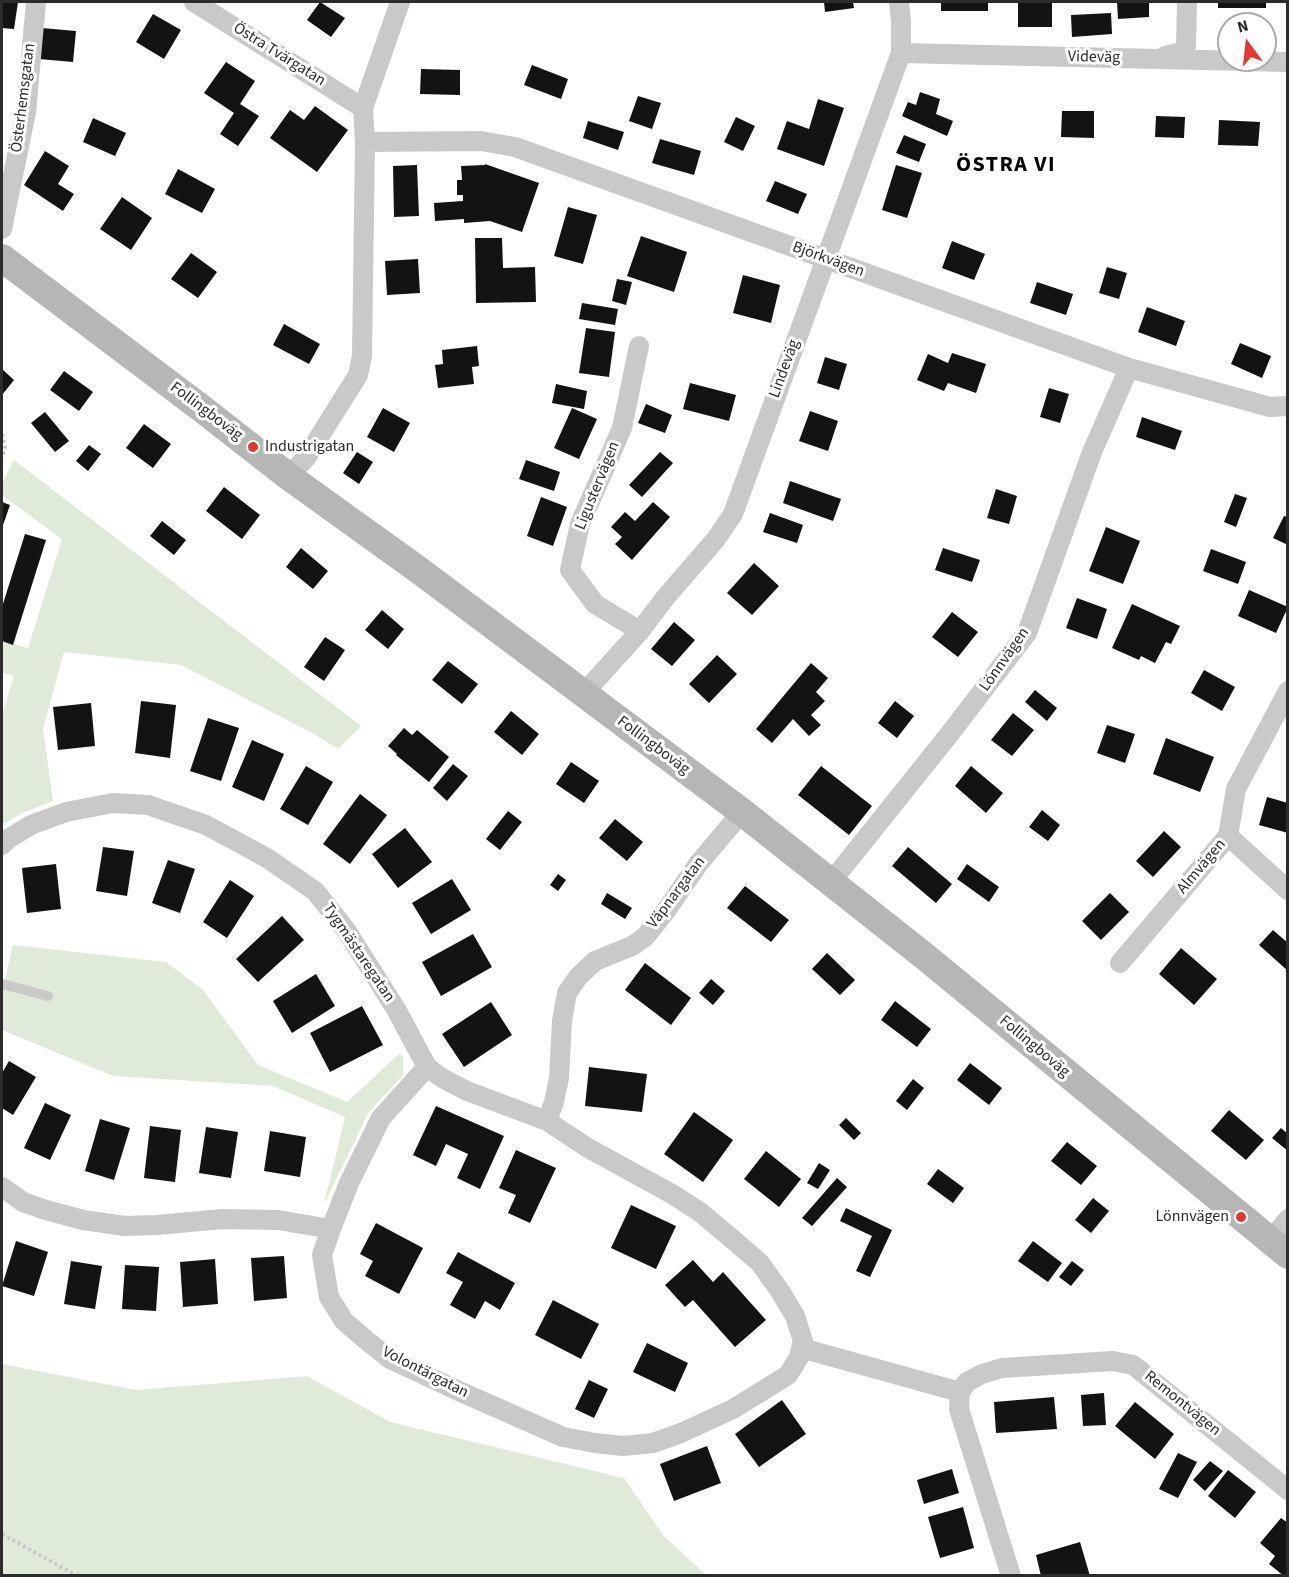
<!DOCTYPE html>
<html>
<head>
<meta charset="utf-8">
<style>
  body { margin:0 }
  #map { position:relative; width:1289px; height:1577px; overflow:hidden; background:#fff; font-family:"Source Sans 3",sans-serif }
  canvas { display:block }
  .frame { position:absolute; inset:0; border:3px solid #2c2c2c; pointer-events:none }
  .north { position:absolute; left:1217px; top:12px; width:60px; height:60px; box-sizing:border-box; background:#fff; border:2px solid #ababab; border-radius:50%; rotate:345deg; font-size:16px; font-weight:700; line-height:24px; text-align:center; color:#2c2c2c }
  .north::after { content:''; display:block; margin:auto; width:21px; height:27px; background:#e3372f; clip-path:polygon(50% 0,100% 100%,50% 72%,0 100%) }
</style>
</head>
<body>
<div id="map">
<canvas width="1289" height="1577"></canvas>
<div class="frame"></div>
<div class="north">N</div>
</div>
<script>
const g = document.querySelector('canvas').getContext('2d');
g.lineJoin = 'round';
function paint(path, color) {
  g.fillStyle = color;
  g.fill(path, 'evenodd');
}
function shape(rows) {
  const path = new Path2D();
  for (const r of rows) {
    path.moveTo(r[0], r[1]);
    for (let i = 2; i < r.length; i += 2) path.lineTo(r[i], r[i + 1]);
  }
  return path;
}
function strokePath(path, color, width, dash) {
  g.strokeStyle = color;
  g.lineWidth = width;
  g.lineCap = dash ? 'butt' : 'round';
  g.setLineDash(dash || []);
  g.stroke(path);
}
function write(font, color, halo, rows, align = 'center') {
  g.font = font + ' "Source Sans 3",sans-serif';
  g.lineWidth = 6;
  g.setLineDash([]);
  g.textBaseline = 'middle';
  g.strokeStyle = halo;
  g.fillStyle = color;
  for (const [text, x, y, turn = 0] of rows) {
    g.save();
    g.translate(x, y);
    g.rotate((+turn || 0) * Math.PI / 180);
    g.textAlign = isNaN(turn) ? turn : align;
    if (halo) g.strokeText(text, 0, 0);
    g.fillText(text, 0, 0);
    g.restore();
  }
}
const green = shape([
  [14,460,361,726,338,749,314,734,181,665,64,652,43,729,53,801,22,813,2,825,2,714,14,676,2,672,2,641,28,648,62,539,2,495,2,483],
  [13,945,166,962,203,990,258,1065,347,1102,399,1054,403,1056,403,1075,368,1113,354,1143,324,1204,345,1117,273,1086,113,1076,2,1030,2,992],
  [2,1364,136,1390,307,1376,390,1422,624,1478,663,1535,706,1575,2,1575]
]);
const building = shape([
  [2,2,18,2,14,29,2,28],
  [320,2,345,18,331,37,307,20],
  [824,2,853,2,854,8,825,12],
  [941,2,988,2,988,11,941,11],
  [1018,2,1052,2,1052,27,1018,27],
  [1117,2,1149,2,1149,17,1118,19],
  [1218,2,1266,2,1266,8,1218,8],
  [1111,13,1112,34,1072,37,1071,15],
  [153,14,181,30,164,59,136,42],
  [42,28,76,31,73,62,39,59],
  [226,62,255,81,240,104,259,116,238,146,220,134,234,113,204,93],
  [532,65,568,79,561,99,524,85],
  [421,69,460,70,460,95,420,94],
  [920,92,940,99,936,114,953,121,947,136,902,116,908,102,916,105],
  [638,96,661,103,652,129,629,121],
  [818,99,844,108,824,166,777,149,787,121,809,129],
  [315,106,348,130,317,172,270,138,290,110,304,120],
  [1062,111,1094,111,1094,138,1061,137],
  [1156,116,1185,117,1184,138,1155,137],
  [736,117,755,126,743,151,724,142],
  [93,118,126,133,115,156,83,142],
  [1219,120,1260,122,1258,146,1218,145],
  [588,121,624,132,618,150,583,138],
  [904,135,926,144,919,162,896,153],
  [660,139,701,151,694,175,652,163],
  [45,151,69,166,58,184,74,194,63,211,24,185],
  [485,164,539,183,522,232,490,221,464,223,464,219,435,221,434,203,463,201,463,195,457,195,457,180,462,180,461,166,485,165],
  [417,165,419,216,394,217,393,166],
  [896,165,922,173,907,218,882,210],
  [178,169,215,189,202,213,165,194],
  [775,181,807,194,798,214,766,201],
  [122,197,152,218,131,250,100,229],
  [568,207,597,215,583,264,554,256],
  [641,236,687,252,674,292,627,276],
  [475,238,502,238,503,268,535,267,536,302,476,303],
  [952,241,985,254,974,280,942,268],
  [191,253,217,272,198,298,171,279],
  [418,259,420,293,387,295,385,261],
  [1107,267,1127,273,1119,299,1099,293],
  [743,275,780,285,771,323,733,313],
  [617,279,632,282,626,305,612,301],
  [1037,282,1073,294,1066,315,1030,303],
  [582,303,618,309,615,325,579,319],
  [1147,307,1185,321,1176,346,1138,332],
  [284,324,320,344,309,364,273,345],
  [586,328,615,332,609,377,579,373],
  [1240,343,1271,356,1262,378,1231,364],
  [477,346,479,366,472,367,474,384,438,388,435,365,443,364,442,350],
  [952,353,986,364,976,393,948,383,944,391,917,380,928,354,948,363],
  [825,357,847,364,839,390,817,383],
  [2,369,14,380,2,395],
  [64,371,93,392,79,411,50,390],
  [690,383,736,395,729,421,683,409],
  [556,384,587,391,584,409,552,403],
  [1049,388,1069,394,1060,423,1040,417],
  [646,404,672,415,665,433,638,423],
  [383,408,410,423,394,452,367,437],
  [572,408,597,419,579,459,554,448],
  [810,411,838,421,828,451,799,441],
  [45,412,69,441,55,452,31,423],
  [1142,417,1182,431,1175,450,1136,437],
  [144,424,171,444,153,468,126,448],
  [89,445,101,454,88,471,76,461],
  [357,452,373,462,359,484,343,473],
  [660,452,673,463,642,497,629,485],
  [526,460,560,472,554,491,519,479],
  [790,481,841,499,833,521,783,503],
  [224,487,260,515,242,539,206,511],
  [996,489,1017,496,1009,524,987,518],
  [1235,494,1247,498,1236,527,1224,522],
  [541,497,567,507,553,546,527,536],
  [2,502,10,505,2,528],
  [653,502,670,517,632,560,615,544,622,537,611,527,625,512,635,521],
  [770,513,803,525,797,543,763,532],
  [1284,516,1288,517,1288,545,1273,538],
  [162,521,186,540,174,555,150,536],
  [1106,527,1140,541,1123,584,1089,571],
  [25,534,46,540,13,645,2,641,2,607],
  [301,548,328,571,313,589,286,567],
  [943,548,980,560,972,582,935,570],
  [1211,549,1246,562,1238,584,1203,571],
  [754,563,779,586,752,615,727,593],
  [1249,590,1288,607,1276,633,1238,616],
  [1077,598,1107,609,1097,639,1066,628],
  [1132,604,1180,626,1171,644,1166,642,1155,663,1141,656,1139,660,1112,648],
  [382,610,404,629,388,649,365,630],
  [952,612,978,632,958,657,932,637],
  [674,622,695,640,672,666,651,649],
  [325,637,345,650,324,681,304,667],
  [717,655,737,674,709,703,689,684],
  [448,661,478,684,462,704,432,680],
  [811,663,828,678,816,692,825,701,811,715,821,725,809,736,793,719,772,743,756,729],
  [1204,670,1235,687,1222,711,1191,693],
  [1035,690,1057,708,1047,721,1025,702],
  [141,701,176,705,170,758,135,753],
  [895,701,914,716,897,738,878,723],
  [91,703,95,746,58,750,53,707],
  [511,711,539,734,522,755,494,732],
  [1013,713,1034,730,1012,756,991,740],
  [208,718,239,728,221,781,190,771],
  [1107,725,1135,734,1125,763,1097,753],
  [404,728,412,735,417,730,449,757,429,782,396,755,397,754,388,746],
  [1166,738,1214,757,1200,792,1153,774],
  [252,740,284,754,264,801,232,787],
  [571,762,599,781,584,803,556,784],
  [453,764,468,776,447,801,433,788],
  [306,766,333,782,308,825,280,809],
  [821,766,872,806,849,835,798,795],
  [971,766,1003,793,986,813,955,786],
  [360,794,387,815,350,864,323,844],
  [1267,797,1288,803,1288,833,1259,825],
  [1042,810,1060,825,1048,841,1029,827],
  [508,811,522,822,500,850,486,839],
  [615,819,643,842,627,861,599,838],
  [405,828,432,862,398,888,372,854],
  [1164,831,1181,847,1153,877,1136,861],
  [103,847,134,851,127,896,96,891],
  [908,847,952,884,936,903,892,866],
  [168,860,195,869,180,913,152,903],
  [56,864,61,909,27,913,22,868],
  [967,864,999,887,989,902,957,879],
  [558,874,566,880,558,891,550,885],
  [452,879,471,910,431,934,412,903],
  [230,880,254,896,227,938,203,922],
  [745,886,789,920,771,942,727,908],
  [607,893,632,908,625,919,601,904],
  [1110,893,1129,912,1101,940,1082,921],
  [282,916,304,940,258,982,236,959],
  [1273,930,1288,943,1288,971,1259,945],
  [473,934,492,967,441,996,422,962],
  [1181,948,1217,979,1194,1005,1159,974],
  [827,953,855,980,840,995,812,969],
  [645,963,691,998,671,1025,625,990],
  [316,974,335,1006,292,1033,273,1001],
  [711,979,725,991,713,1005,699,993],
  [895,1001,931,1029,917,1047,881,1020],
  [491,1002,512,1035,464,1067,442,1034],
  [362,1006,383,1045,330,1072,310,1033],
  [9,1061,36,1077,13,1115,2,1108,2,1073],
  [970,1063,1002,1088,989,1105,957,1080],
  [589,1067,647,1074,642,1112,585,1106],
  [913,1079,924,1088,907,1110,896,1101],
  [45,1103,71,1115,50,1160,24,1148],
  [436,1106,504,1136,480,1189,457,1178,468,1154,446,1144,436,1166,413,1155],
  [1229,1110,1264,1140,1246,1160,1211,1131],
  [694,1112,733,1140,703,1182,664,1154],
  [846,1118,861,1133,854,1140,839,1125],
  [100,1119,130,1128,114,1180,85,1171],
  [150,1126,181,1130,175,1182,144,1178],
  [206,1127,238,1132,231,1178,199,1173],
  [1281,1128,1288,1134,1288,1151,1272,1138],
  [270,1131,306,1137,300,1177,264,1171],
  [1067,1142,1097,1166,1081,1185,1051,1161],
  [516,1150,556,1168,530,1223,508,1213,516,1195,499,1188],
  [766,1151,801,1179,779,1207,744,1179],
  [819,1163,830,1170,818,1189,807,1183],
  [938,1169,964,1188,953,1203,927,1184],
  [837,1178,847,1187,812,1226,802,1218],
  [1093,1198,1109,1211,1091,1233,1075,1220],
  [631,1205,676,1226,656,1269,611,1248],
  [846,1208,892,1230,870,1277,856,1271,872,1236,840,1221],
  [376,1223,423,1248,399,1294,365,1276,373,1261,360,1254],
  [16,1241,48,1252,34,1296,2,1286],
  [1033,1241,1062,1263,1048,1282,1018,1261],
  [458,1252,515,1283,500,1310,485,1301,475,1319,450,1305,463,1282,446,1273],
  [284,1256,287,1298,254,1301,251,1258],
  [215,1259,218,1304,183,1307,180,1262],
  [693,1260,713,1282,723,1272,766,1320,735,1347,693,1300,685,1307,665,1285],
  [71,1261,102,1266,95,1309,64,1304],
  [1072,1261,1084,1270,1071,1286,1059,1277],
  [125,1265,159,1267,156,1311,122,1309],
  [553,1300,599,1324,581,1359,535,1335],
  [647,1343,688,1363,675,1392,633,1372],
  [589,1380,608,1389,594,1418,575,1409],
  [1104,1393,1106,1425,1083,1426,1081,1395],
  [1054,1397,1057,1429,996,1433,994,1402],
  [782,1400,806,1434,759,1467,735,1434],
  [1135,1402,1174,1434,1155,1459,1115,1426],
  [707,1446,721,1483,674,1501,660,1464],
  [1178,1453,1197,1462,1178,1498,1159,1489],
  [1210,1461,1223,1471,1205,1491,1193,1480],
  [952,1469,959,1493,924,1504,917,1480],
  [1228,1470,1256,1492,1235,1518,1208,1496],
  [963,1507,974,1548,940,1558,928,1517],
  [1281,1518,1288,1523,1288,1576,1284,1576,1269,1564,1275,1556,1260,1543],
  [1080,1542,1090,1576,1041,1576,1036,1555]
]);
const path = shape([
  [2,434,5,447,2,458],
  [2,1534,70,1572,80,1576]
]);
const lane = shape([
  [2,984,48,996]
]);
const street = shape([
  [194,2,363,108],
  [901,53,1288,62],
  [1165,56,1182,52,1186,46,1187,2],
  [365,142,481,141,515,147,1129,368,1270,407,1288,406],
  [2,229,26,112,36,2],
  [639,346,622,428,580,524,570,570,595,604,640,631],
  [288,476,306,458,358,375,362,356,365,142,363,108,400,2],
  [583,694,640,631,665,598,716,539,733,514,901,53,901,21,899,2],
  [1228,836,1288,890],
  [2,845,8,839,31,825,66,812,113,803,148,805,206,825,267,858,315,891,346,930,396,1009,427,1067],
  [831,882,948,736,1027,633,1092,452,1129,368],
  [1120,963,1228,836,1236,789,1288,691],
  [427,1067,442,1078,467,1091,547,1121,588,1148,672,1194,700,1212,737,1243,760,1263,780,1291,795,1316,803,1341,799,1357,788,1375,733,1409,681,1433,653,1443,623,1446,595,1443,563,1437,461,1392,390,1359,366,1340,344,1321,329,1297,322,1255,331,1229,349,1183,381,1118,427,1067],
  [547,1121,554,1102,559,1078,562,1021,567,993,578,977,595,961,632,946,645,937,665,912,699,863,742,812],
  [2,1187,23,1202,46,1210,83,1220,125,1226,157,1225,223,1219,278,1220,331,1229],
  [1270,1241,1288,1219],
  [801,1348,960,1392],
  [1011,1576,959,1409,960,1392,967,1382,982,1374,1002,1368,1113,1361,1133,1365,1288,1490]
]);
const secondary = shape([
  [2,258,201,408,288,476,420,571,742,812,923,955,1288,1255]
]);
const markers = [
  [253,447,6,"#e3372f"],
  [1241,1217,6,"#e3372f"]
];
const streetNames = [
  ["Östra Tvärgatan",279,55,32],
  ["Videväg",1094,58,1],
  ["Österhemsgatan",24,98,-83],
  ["Björkvägen",828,260,20],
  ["Lindeväg",785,369,-70],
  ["Follingboväg",206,412,37],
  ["Ligustervägen",598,486,-68],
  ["Lönnvägen",1005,660,-55],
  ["Follingboväg",653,746,37],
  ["Almvägen",1202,867,-50],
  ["Väpnargatan",677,893,-53],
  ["Tygmästaregatan",358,953,56],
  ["Follingboväg",1034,1047,40],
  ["Volontärgatan",425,1373,27],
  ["Remontvägen",1182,1404,39]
];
const poiNames = [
  ["Industrigatan",265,447],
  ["Lönnvägen",1229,1217,"right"]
];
const districtNames = [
  ["ÖSTRA VI",1006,166]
];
paint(green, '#e0ead9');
paint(building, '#131313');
strokePath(path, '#c9c9c9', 4, [3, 3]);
strokePath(lane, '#c9c9c9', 10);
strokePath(street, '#c9c9c9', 20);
strokePath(secondary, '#b6b6b6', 28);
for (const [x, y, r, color] of markers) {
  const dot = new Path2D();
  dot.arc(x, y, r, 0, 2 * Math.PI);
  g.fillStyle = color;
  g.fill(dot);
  strokePath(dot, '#fff', 2);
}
write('16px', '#2c2c2c', '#fff', streetNames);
write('16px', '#2c2c2c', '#fff', poiNames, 'left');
g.letterSpacing = '1.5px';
write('bold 22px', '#000', '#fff', districtNames);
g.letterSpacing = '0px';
</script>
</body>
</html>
